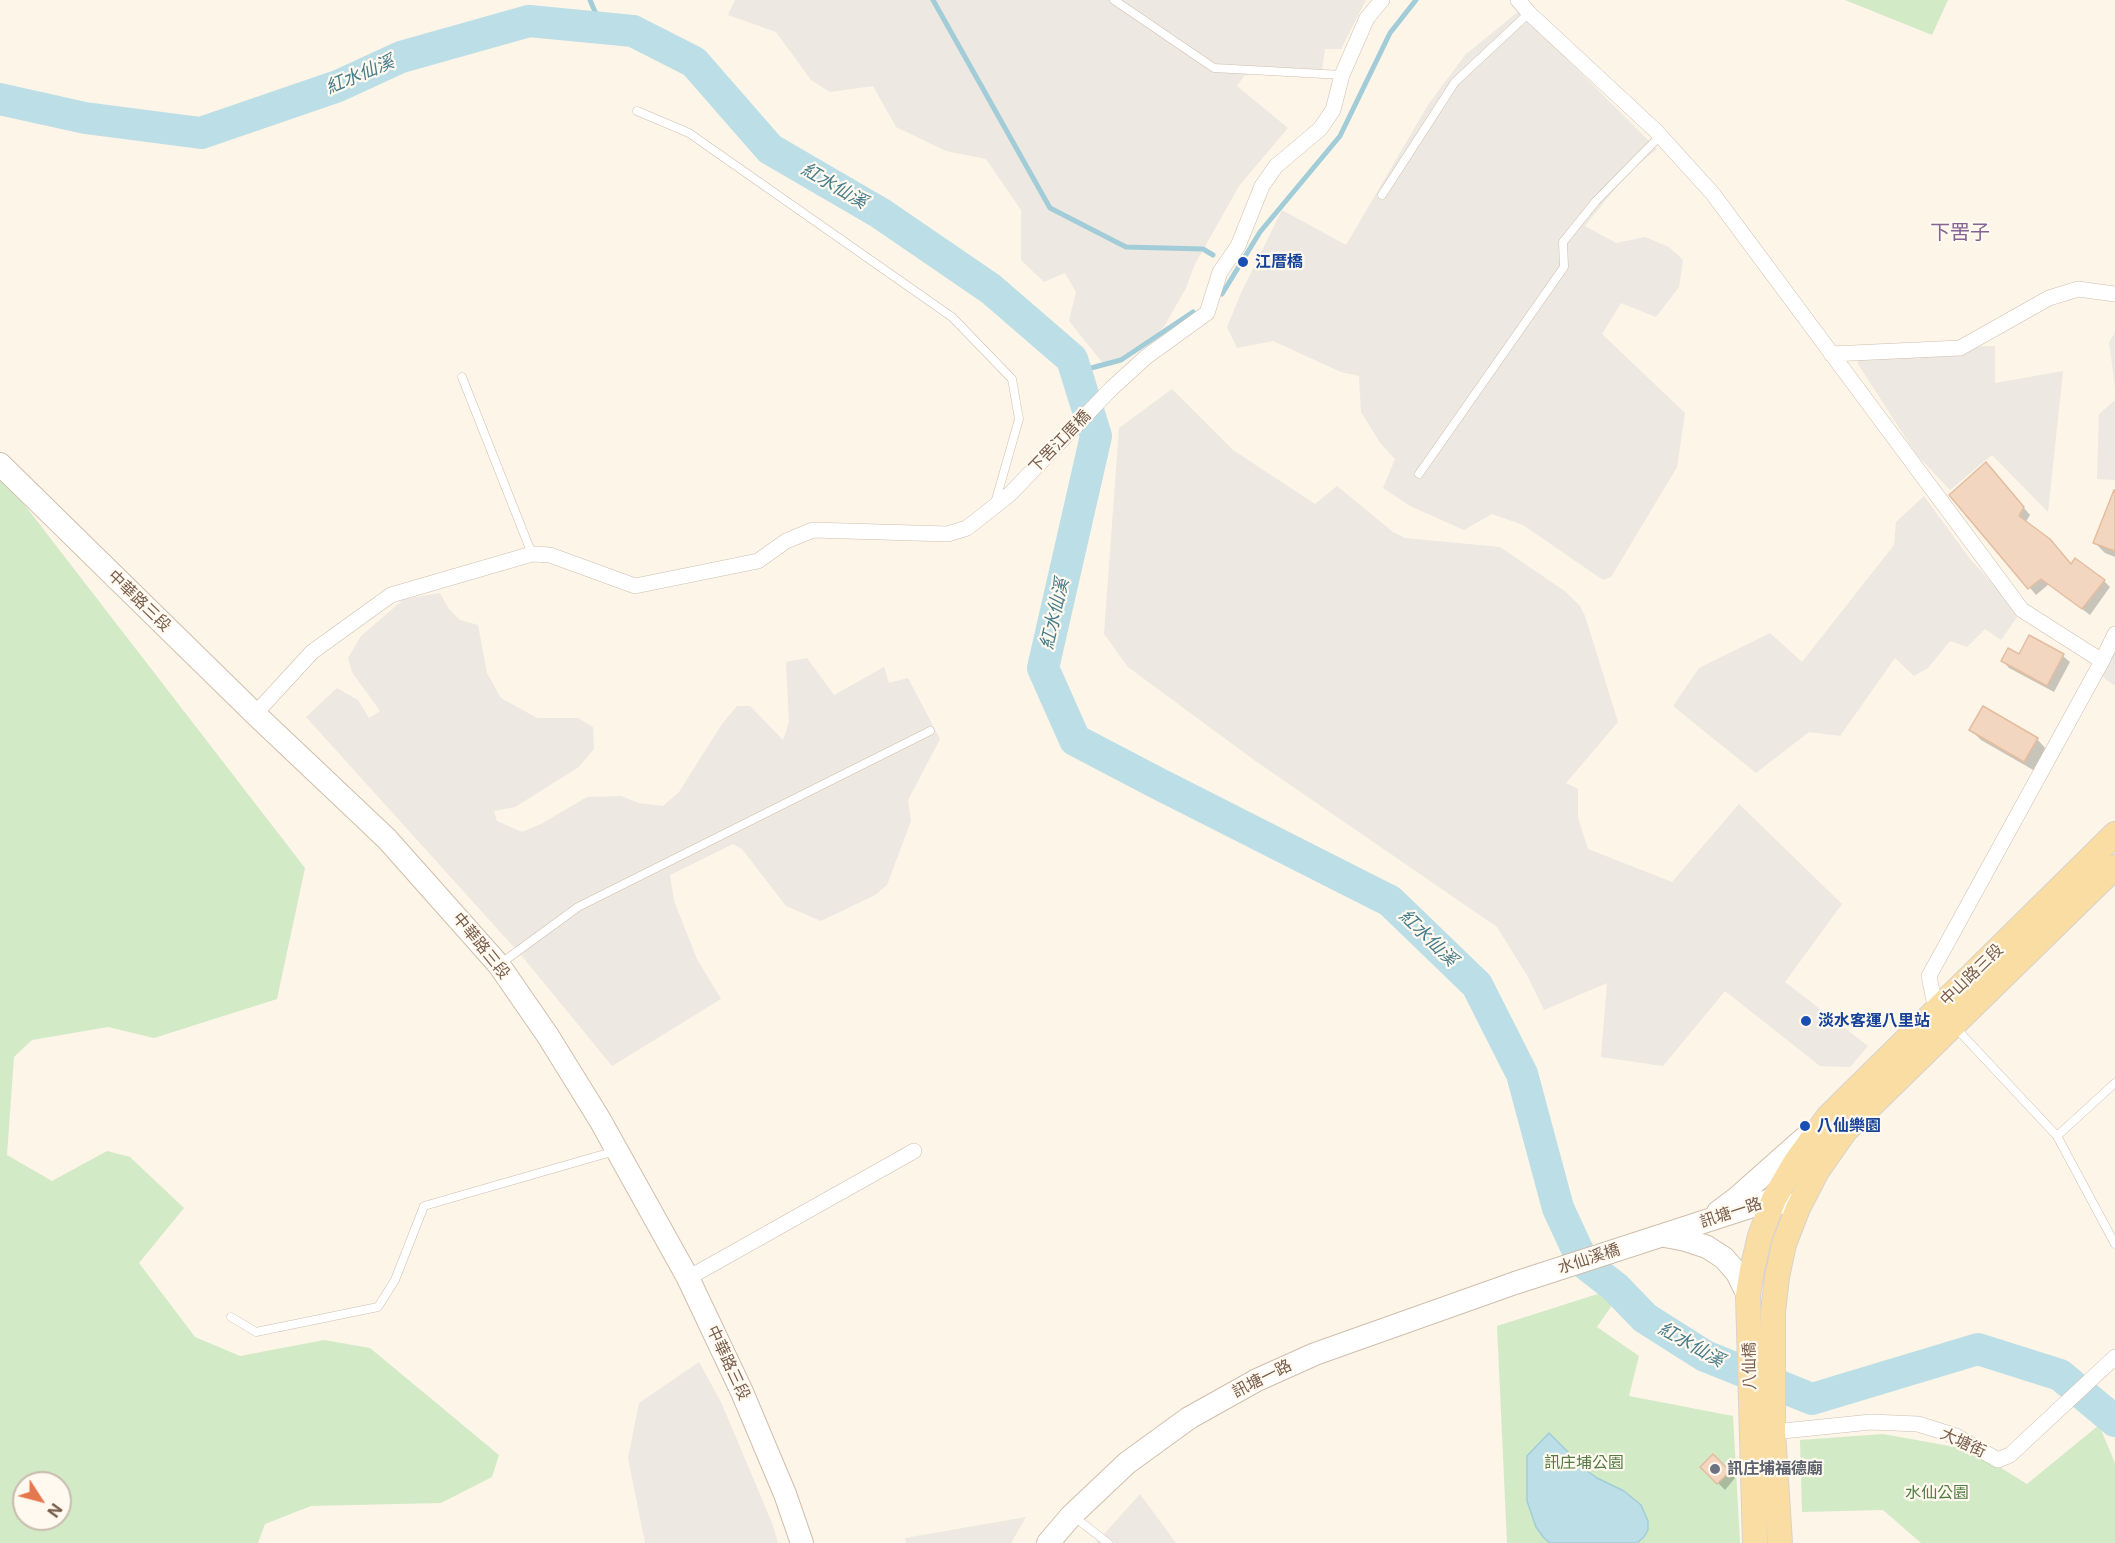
<!DOCTYPE html>
<html>
<head>
<meta charset="utf-8">
<style>
  body { margin:0 }
  #map { position:relative; width:2115px; height:1543px; overflow:hidden; background:#fcf5e8; font-family:Inter,sans-serif }
  canvas { display:block }
  .north { position:absolute; left:12px; top:1471px; width:60px; height:60px; box-sizing:border-box; background:#fff9ef; border:2px solid #c9bbae; border-radius:50%; rotate:126deg; font-size:16px; font-weight:700; line-height:24px; text-align:center; color:#775d4c }
  .north::after { content:''; display:block; margin:auto; width:21px; height:27px; background:#e5774f; clip-path:polygon(50% 0,100% 100%,50% 72%,0 100%) }
</style>
</head>
<body>
<div id="map">
<canvas width="2115" height="1543"></canvas>
<div class="north">N</div>
</div>
<script>
const g = document.querySelector('canvas').getContext('2d');
g.lineJoin = 'round';
function paint(path, color) {
  g.fillStyle = color;
  g.fill(path, 'evenodd');
}
function shape(rows) {
  const path = new Path2D();
  for (const r of rows) {
    path.moveTo(r[0], r[1]);
    for (let i = 2; i < r.length; i += 2) path.lineTo(r[i], r[i + 1]);
  }
  return path;
}
function strokePath(path, color, width, dash) {
  g.strokeStyle = color;
  g.lineWidth = width;
  g.lineCap = dash ? 'butt' : 'round';
  g.setLineDash(dash || []);
  g.stroke(path);
}
function write(font, color, halo, rows, align = 'center') {
  g.font = font + ' Inter,"Noto Sans TC",sans-serif';
  g.lineWidth = 4.5;
  g.setLineDash([]);
  g.textBaseline = 'middle';
  g.strokeStyle = halo;
  g.fillStyle = color;
  for (const [text, x, y, turn = 0] of rows) {
    g.save();
    g.translate(x, y);
    g.rotate((+turn || 0) * Math.PI / 180);
    g.textAlign = isNaN(turn) ? turn : align;
    if (halo) g.strokeText(text, 0, 0);
    g.fillText(text, 0, 0);
    g.restore();
  }
}
const industrial = shape([
  [735,0,1366,0,1341,49,1325,49,1321,77,1254,73,1244,76,1237,86,1288,128,1239,186,1194,266,1186,288,1165,325,1153,339,1106,367,1069,321,1076,292,1065,273,1044,282,1021,260,1021,210,986,159,946,151,896,127,873,86,830,92,811,80,776,32,728,15],
  [1519,11,1657,149,1627,174,1585,226,1616,243,1645,237,1669,247,1683,260,1679,287,1656,317,1621,303,1602,334,1685,413,1677,467,1611,577,1603,580,1523,525,1492,514,1464,530,1410,506,1383,488,1395,459,1381,444,1361,412,1359,376,1341,372,1273,341,1237,348,1227,327,1241,293,1282,210,1346,245,1428,105,1465,55],
  [2115,333,2115,386,2109,342],
  [1995,346,1995,383,2063,371,2048,512,1992,455,1950,490,1916,454,1858,364,1859,356,1866,350],
  [1172,389,1233,450,1315,504,1337,486,1393,532,1405,538,1500,547,1566,592,1580,606,1585,616,1618,722,1566,783,1578,789,1578,818,1588,849,1672,882,1739,804,1842,904,1785,982,1868,1046,1850,1067,1820,1066,1725,991,1663,1066,1601,1057,1607,983,1544,1010,1528,977,1497,927,1254,760,1128,667,1104,634,1119,428],
  [2115,400,2115,480,2097,479,2099,414],
  [1924,496,1970,559,2020,613,2001,640,1985,629,1967,647,1950,641,1928,668,1914,676,1895,658,1840,736,1809,732,1756,773,1673,706,1699,668,1770,633,1802,662,1894,545,1896,522],
  [440,593,449,609,460,620,478,625,487,673,501,698,537,718,578,718,593,727,594,749,579,767,515,807,494,811,497,821,522,832,541,824,587,797,621,796,639,803,663,806,679,792,722,724,737,706,750,706,783,740,789,722,786,662,807,658,834,695,884,667,889,683,908,678,940,739,908,800,911,821,887,885,875,895,821,921,786,906,742,849,733,844,670,875,674,901,697,959,721,999,612,1066,521,955,306,717,337,688,358,700,369,718,380,711,352,672,348,658,361,636,404,599],
  [2115,645,2115,686,2100,675],
  [699,1362,721,1402,772,1523,778,1543,645,1543,628,1458,639,1403],
  [1140,1494,1176,1543,1096,1543],
  [1026,1517,1011,1543,906,1543,905,1538]
]);
const green = shape([
  [1845,0,1948,0,1932,35],
  [0,473,305,868,277,999,154,1038,108,1027,32,1040,14,1057,7,1155,52,1181,107,1151,130,1157,184,1208,139,1263,195,1337,240,1356,324,1340,370,1348,499,1455,492,1477,441,1503,311,1506,265,1524,258,1543,0,1543],
  [24,1483,60,1483,60,1519,24,1519],
  [1607,1291,1617,1298,1597,1327,1639,1356,1629,1396,1733,1416,1740,1543,1507,1543,1497,1326],
  [2099,1425,2115,1463,2115,1543,1921,1543,1883,1510,1802,1512,1800,1440,1883,1434,1972,1450,2027,1484]
]);
const water = shape([
  [1549,1433,1586,1470,1597,1478,1624,1491,1641,1505,1648,1521,1648,1530,1644,1537,1637,1543,1550,1543,1544,1538,1536,1527,1527,1501,1527,1456,1549,1433]
]);
const shadow = shape([
  [1992,470,2030,515,2025,523,2071,566,2104,581,2110,587,2090,615,2049,584,2036,595,1951,495],
  [2115,511,2115,557,2105,553,2095,543],
  [2029,637,2063,656,2070,662,2054,692,2009,668,2003,661,2019,656],
  [1971,730,2037,739,2047,750,2035,771,1981,740],
  [1713,1456,1735,1478,1725,1490,1702,1467]
]);
const stream = shape([
  [590,0,602,28],
  [933,0,1050,208,1126,247,1203,249,1213,255],
  [1222,294,1260,232,1340,136,1390,33,1416,0],
  [1076,372,1121,360,1193,312]
]);
const river = shape([
  [0,99,85,118,201,133,338,86,401,57,529,21,633,31,694,62,770,149,880,213,991,289,1072,359,1096,436,1043,668,1075,740,1159,784,1390,901,1477,985,1522,1074,1558,1208,1583,1262,1615,1287,1645,1318,1705,1356,1812,1399,1978,1349,2060,1375,2115,1421]
]);
const building = shape([
  [1986,462,2024,507,2019,516,2050,539,2071,564,2075,558,2105,580,2082,609,2041,579,2028,589,1949,495,1986,462],
  [2114,490,2115,490,2115,551,2093,543,2114,490],
  [2029,635,2064,654,2047,686,2001,661,2008,648,2019,654,2029,635],
  [1983,706,2038,738,2024,762,1969,730,1983,706],
  [1713,1454,1730,1471,1717,1484,1700,1467,1713,1454]
]);
const lane = shape([
  [1114,0,1214,68,1342,75],
  [637,111,689,133,952,317,1012,379,1019,419,995,503],
  [1382,195,1455,82,1529,13],
  [462,377,532,554],
  [1419,474,1564,267,1563,242,1596,201,1660,136],
  [500,964,578,907,930,731],
  [1955,1027,2057,1136,2115,1244],
  [2057,1136,2115,1083],
  [231,1317,256,1332,378,1307,395,1280,424,1206,615,1151],
  [1073,1516,1108,1543]
]);
const street = shape([
  [1518,0,1529,13,1656,131,1713,194,2022,610,2102,661,1929,976,1936,1010,1939,1014],
  [1831,354,1960,348,2049,298,2078,289,2115,294],
  [2102,661,2115,634],
  [255,714,312,652,391,595,532,554,550,555,635,586,758,561,786,541,813,530,948,534,967,528,1010,494,1111,389,1146,357,1207,313,1220,272,1238,246,1262,186,1276,166,1320,129,1333,110,1342,75,1367,18,1382,0],
  [688,1278,914,1151],
  [1773,1432,1871,1422,1918,1424,1956,1436,1998,1460,2010,1455,2115,1357]
]);
const secondary = shape([
  [0,464,255,714,387,839,499,965,548,1036,600,1120,688,1278,742,1392,785,1494,802,1543],
  [1718,1212,1738,1197,1809,1134],
  [1665,1236,1686,1240,1707,1247,1724,1258,1737,1273,1748,1295],
  [1048,1543,1071,1516,1127,1463,1189,1418,1257,1380,1315,1354,1515,1283,1774,1199,1798,1208]
]);
const primary = shape([
  [1755,1543,1748,1295,1752,1270,1760,1236,1774,1199,1795,1163,1828,1117,2115,834],
  [1780,1543,1773,1432,1773,1312,1777,1277,1784,1244,1798,1208,1817,1171,1845,1131,2115,867]
]);
const markers = [
  [1243,262,6,"#1a4fb4"],
  [1806,1021,6,"#1a4fb4"],
  [1805,1126,6,"#1a4fb4"],
  [1715,1469,6,"#6b7280"]
];
const transitNames = [
  ["江厝橋",1255,262],
  ["淡水客運八里站",1818,1021],
  ["八仙樂園",1817,1126]
];
const streetNames = [
  ["下罟江厝橋",1060,442,-46],
  ["中華路三段",139,601,44],
  ["中華路三段",481,946,51],
  ["中山路三段",1972,975,-44],
  ["訊塘一路",1731,1213,-18],
  ["水仙溪橋",1589,1259,-18],
  ["中華路三段",728,1363,65],
  ["八仙橋",1750,1366,-91],
  ["訊塘一路",1262,1379,-27],
  ["大塘街",1963,1443,25]
];
const parkNames = [
  ["訊庄埔公園",1584,1463],
  ["水仙公園",1937,1493]
];
const worshipNames = [
  ["訊庄埔福德廟",1727,1469]
];
const waterNames = [
  ["紅水仙溪",360,75,-23],
  ["紅水仙溪",834,186,30],
  ["紅水仙溪",1055,614,-77],
  ["紅水仙溪",1428,938,44],
  ["紅水仙溪",1691,1345,29]
];
const quarterNames = [
  ["下罟子",1960,233]
];
paint(industrial, '#ede8e1');
paint(green, '#d3eac6');
paint(water, '#bcdee6');
strokePath(water, '#a2cdd8', 1.5);
paint(shadow, '#0003');
strokePath(stream, '#a2cdd8', 5);
strokePath(river, '#bcdee6', 32);
paint(building, '#f2d6c0');
strokePath(building, '#e4bda0', 1.5);
strokePath(lane, '#cebeae', 9);
strokePath(street, '#cebeae', 16);
strokePath(secondary, '#d1beab', 24);
strokePath(primary, '#d9d2cd', 26);
strokePath(lane, '#fff', 8);
strokePath(street, '#fff', 15);
strokePath(secondary, '#fff', 22);
strokePath(primary, '#fadda2', 24);
for (const [x, y, r, color] of markers) {
  const dot = new Path2D();
  dot.arc(x, y, r, 0, 2 * Math.PI);
  g.fillStyle = color;
  g.fill(dot);
  strokePath(dot, '#fff9ef', 2);
}
write('bold 16px', '#164399', '#fff9ef', transitNames, 'left');
write('16px', '#775d4c', '#fff9ef', streetNames);
write('16px', '#527c43', '#fff9ef', parkNames);
write('bold 16px', '#5b616d', '#fff9ef', worshipNames, 'left');
write('italic 18px', '#457b8a', '#fff9ef', waterNames);
write('20px', '#856493', '#fff9ef', quarterNames);
</script>
</body>
</html>
